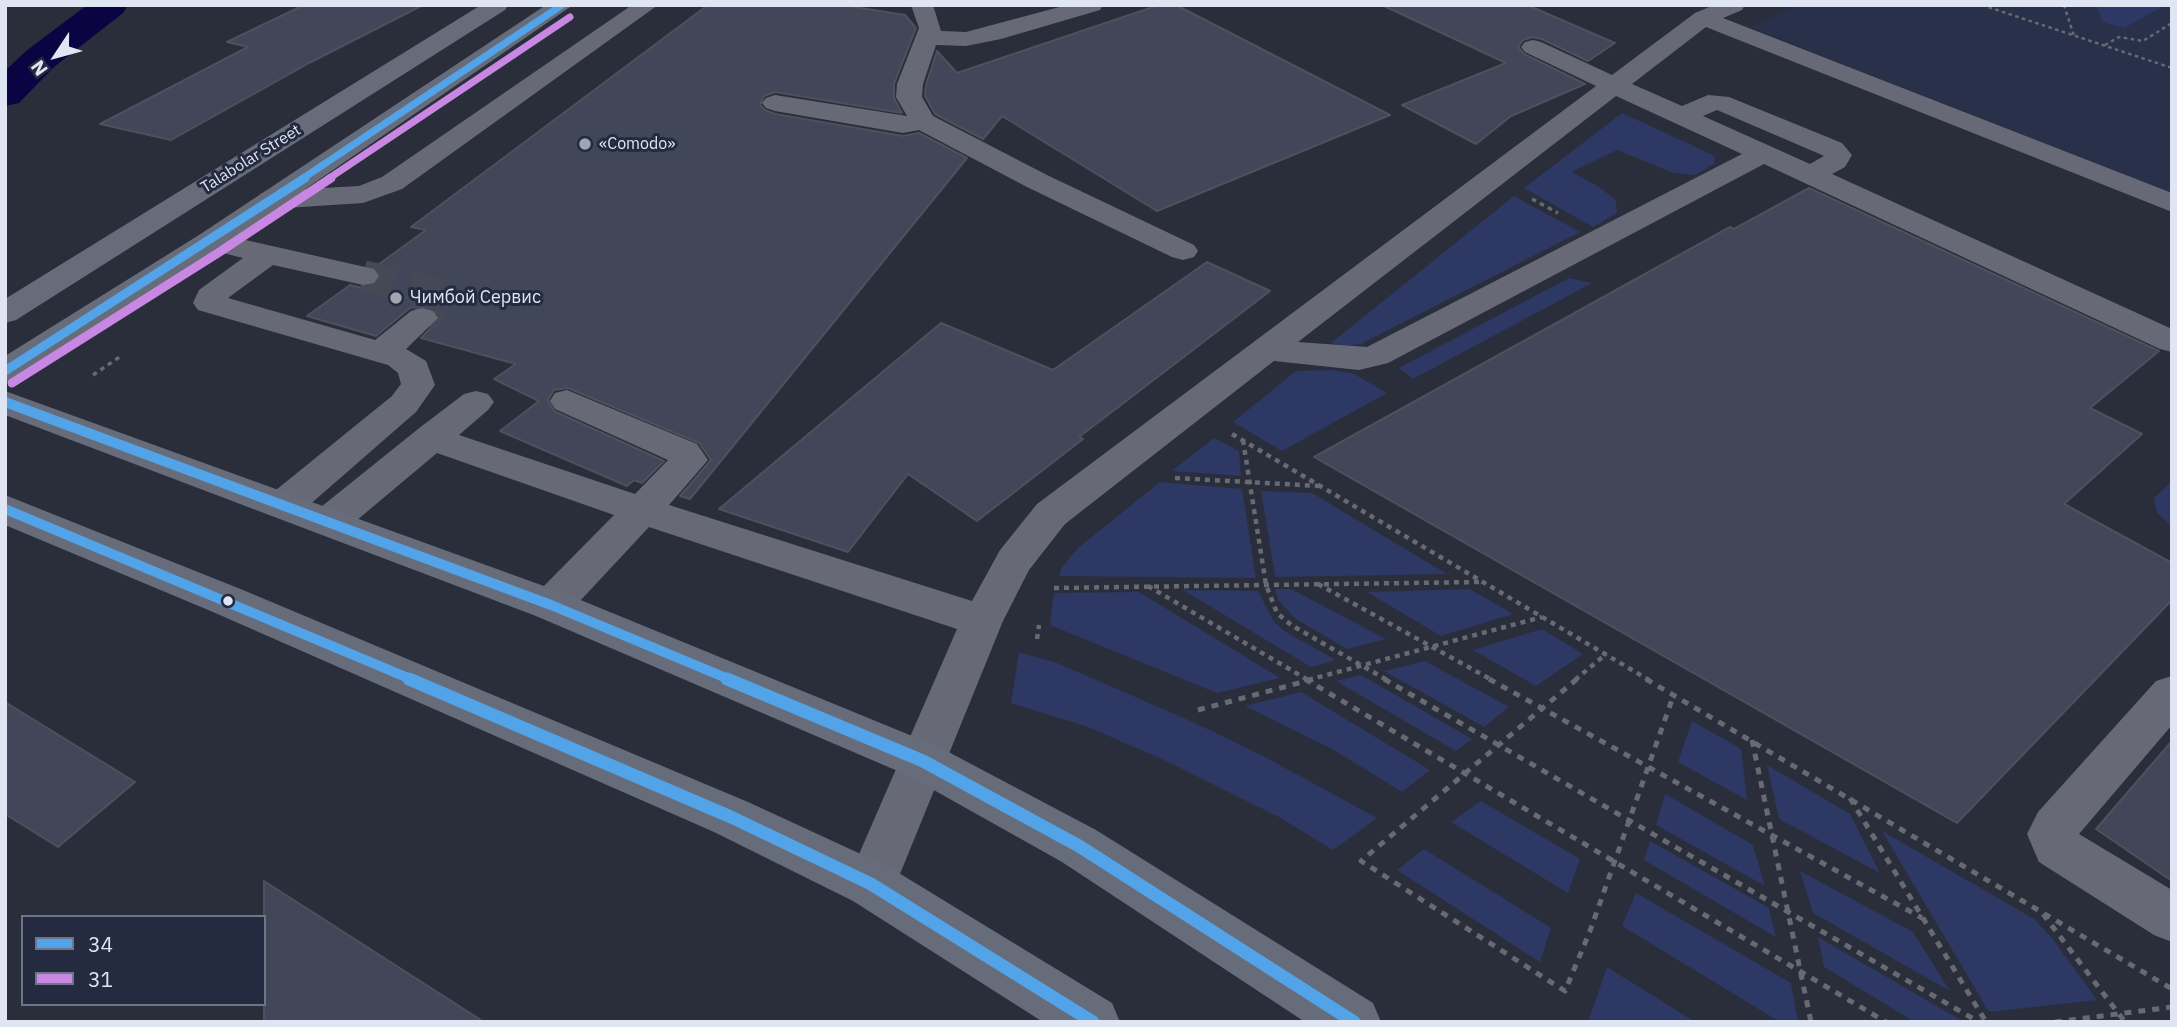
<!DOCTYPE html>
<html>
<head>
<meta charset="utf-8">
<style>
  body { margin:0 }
  #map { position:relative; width:2177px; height:1027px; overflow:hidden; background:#2a2e3a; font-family:"IBM Plex Sans",sans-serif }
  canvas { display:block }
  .frame { position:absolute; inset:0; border:7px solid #e0e5f3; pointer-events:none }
  .legend { position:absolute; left:21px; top:915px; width:245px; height:91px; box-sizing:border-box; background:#242a40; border:2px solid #6f7588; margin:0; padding:9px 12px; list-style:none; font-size:21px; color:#e0e5f3 }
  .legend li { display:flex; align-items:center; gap:14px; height:35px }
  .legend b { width:35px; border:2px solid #6f7588 }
  .north { position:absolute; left:21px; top:21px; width:70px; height:70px; -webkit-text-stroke:5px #242a40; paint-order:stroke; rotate:234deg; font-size:19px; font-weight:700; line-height:28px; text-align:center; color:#e0e5f3 }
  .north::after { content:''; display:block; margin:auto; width:24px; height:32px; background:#e0e5f3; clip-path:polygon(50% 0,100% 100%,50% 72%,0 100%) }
</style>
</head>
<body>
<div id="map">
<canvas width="2177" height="1027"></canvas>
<div class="frame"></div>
<ul class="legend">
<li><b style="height:9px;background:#53a3e8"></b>34</li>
<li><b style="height:9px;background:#c787e3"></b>31</li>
</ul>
<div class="north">N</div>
</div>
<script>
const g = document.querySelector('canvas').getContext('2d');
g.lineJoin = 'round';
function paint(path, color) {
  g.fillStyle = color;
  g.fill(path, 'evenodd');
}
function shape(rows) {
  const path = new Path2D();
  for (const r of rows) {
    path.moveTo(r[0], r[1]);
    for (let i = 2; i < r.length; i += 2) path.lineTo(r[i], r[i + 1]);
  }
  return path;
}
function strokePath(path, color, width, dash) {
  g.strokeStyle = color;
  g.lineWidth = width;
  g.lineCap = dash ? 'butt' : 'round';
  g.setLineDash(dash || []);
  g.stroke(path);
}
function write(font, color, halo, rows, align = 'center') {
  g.font = font + ' "IBM Plex Sans",sans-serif';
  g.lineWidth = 6;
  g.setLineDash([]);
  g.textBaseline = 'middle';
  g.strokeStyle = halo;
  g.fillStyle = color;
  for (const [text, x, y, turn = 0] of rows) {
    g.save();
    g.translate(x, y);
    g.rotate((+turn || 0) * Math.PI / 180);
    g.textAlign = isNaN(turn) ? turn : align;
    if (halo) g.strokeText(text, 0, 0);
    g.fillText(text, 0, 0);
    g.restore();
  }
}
const built = shape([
  [1799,5,2172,5,2172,193,1750,27]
]);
const green = shape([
  [2096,5,2166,5,2124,28,2103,22],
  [1622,113,1715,156,1714,164,1695,175,1674,173,1617,150,1572,172,1599,187,1616,200,1617,213,1593,227,1524,188],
  [1514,196,1580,232,1361,344,1346,346,1331,343],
  [1569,278,1592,283,1413,379,1399,368],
  [1333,370,1354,374,1387,393,1282,451,1233,422,1296,371],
  [1214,438,1239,451,1241,476,1172,471],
  [2172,481,2172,526,2157,513,2154,498],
  [1160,482,1242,489,1256,578,1059,576,1062,567,1078,548],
  [1261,491,1312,493,1447,574,1275,577],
  [1275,589,1291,589,1386,639,1347,649,1296,619,1278,600],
  [1470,589,1513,614,1441,636,1367,592],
  [1183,590,1258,591,1274,622,1286,632,1336,660,1311,667],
  [1139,592,1280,678,1217,693,1050,625,1054,593],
  [1542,629,1583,654,1536,686,1473,650],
  [1019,652,1057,663,1193,722,1263,756,1377,818,1333,850,1279,817,1164,760,1088,727,1011,703],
  [1425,661,1509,707,1484,727,1384,671],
  [1361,675,1472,739,1456,751,1336,681],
  [1301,692,1430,770,1402,792,1334,750,1245,706],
  [1692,721,1741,749,1747,800,1678,762],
  [1767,765,1850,814,1880,873,1779,819],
  [1665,794,1753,845,1765,886,1656,825],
  [1481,801,1580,859,1568,893,1451,822],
  [1882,831,2034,919,2052,938,2097,1000,1989,1012],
  [1650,841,1769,908,1776,937,1644,860],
  [1424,849,1551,928,1540,962,1397,870],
  [1800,871,1913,932,1950,991,1813,913],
  [1636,893,1791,983,1798,1022,1780,1022,1622,926],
  [1818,937,1964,1022,1915,1022,1824,967],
  [1607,967,1695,1022,1594,1022,1589,1019]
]);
const canal = shape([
  [87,5,128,5,123,13,54,67,19,103,5,106,5,71,26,51,87,5]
]);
const building = shape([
  [304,5,423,5,311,62,171,140,100,124,248,47,227,42,304,5],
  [708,5,842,5,905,15,916,28,894,84,894,98,902,113,775,92,764,96,760,105,765,110,775,114,903,136,919,133,967,158,690,499,680,496,711,460,699,443,568,388,554,390,548,400,554,411,664,461,642,483,634,480,627,486,500,431,539,401,494,379,516,364,421,338,441,318,434,308,423,305,410,308,376,336,307,316,350,285,363,288,376,285,382,276,375,267,426,230,411,227,708,5],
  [1159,5,1176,5,1390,115,1157,211,1002,116,983,139,935,114,925,96,926,85,937,51,957,73,1159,5],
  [1382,5,1527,5,1615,43,1588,61,1542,39,1532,37,1523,40,1518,47,1524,54,1585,84,1511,116,1476,144,1402,105,1506,63,1382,5],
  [1809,188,2159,351,2090,408,2142,434,2064,504,2172,563,2172,600,1957,823,1314,457,1730,227,1734,229,1809,188],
  [1207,262,1270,291,1079,437,1083,439,977,521,908,474,848,552,719,509,941,323,1053,370,1207,262],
  [5,702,135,782,58,847,5,814,5,702],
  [2172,741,2172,881,2096,829,2172,741],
  [264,881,484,1022,264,1022,264,881]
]);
const minorTunnel = shape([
  [363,276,443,295,443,300,422,318]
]);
const pathFar3 = shape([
  [1982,5,2172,68],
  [2064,5,2074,36],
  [2105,45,2119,37,2143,41,2172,23]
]);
const pathFar2 = shape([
  [1532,199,1558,213],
  [93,375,121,356]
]);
const pathFar1 = shape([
  [1232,434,1649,680],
  [1243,440,1266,585,1277,613,1291,625,1387,680],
  [1175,478,1320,486],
  [1318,584,1492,680],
  [1148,586,1308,680],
  [1054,588,1480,582],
  [1037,639,1039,625],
  [1308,680,1542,617],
  [1575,680,1606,654]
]);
const path = shape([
  [1305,679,1886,1022],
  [1384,679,1979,1022],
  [1489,679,1922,918],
  [1577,679,1361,861,1565,991,1590,931,1674,694],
  [1646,679,2172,989],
  [1198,710,1314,679],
  [1752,740,1811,1022],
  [1850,798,1986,1022],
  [2043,914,2125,1022],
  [2055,1022,2172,1007]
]);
const minor = shape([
  [632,5,658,5,402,189,363,203,270,209,260,206,256,200,260,194,270,191,359,186,382,177,632,5],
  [911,5,933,5,941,31,966,32,1067,5,1103,5,1100,10,1001,39,966,46,936,45,923,84,922,97,933,116,1047,175,1194,245,1198,251,1194,257,1183,260,1172,257,1027,187,919,130,903,133,775,111,766,108,762,103,766,98,775,95,907,116,896,97,897,84,919,28,911,5],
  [1714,5,1745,5,1742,10,1723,18,2172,193,2172,212,1706,27,1632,84,1682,106,1708,95,1729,97,1842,143,1852,155,1845,167,1832,174,2172,329,2172,352,2160,349,1764,164,1388,363,1359,370,1274,361,1065,524,1029,570,1003,621,889,901,871,907,853,901,846,884,957,629,649,527,566,616,551,621,536,616,530,605,536,594,614,515,437,453,344,531,330,535,316,531,311,521,316,511,418,429,464,394,476,391,488,394,494,402,488,410,459,435,635,494,668,460,555,409,550,401,555,393,567,390,697,444,708,460,669,505,972,601,1000,550,1037,504,1596,86,1525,52,1521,47,1525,42,1533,40,1541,42,1612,75,1695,13,1714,5],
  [1616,96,1742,154,1367,347,1298,342,1616,96],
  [1717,110,1822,155,1824,156,1810,164,1703,116,1717,110],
  [210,232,374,269,379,276,374,283,363,285,273,265,228,298,375,340,411,311,422,308,433,311,438,318,406,349,426,361,435,385,416,412,299,514,285,518,271,514,266,504,271,494,392,396,401,384,398,373,388,365,198,310,193,303,199,290,243,258,199,247,195,241,199,235,210,232],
  [2172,676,2172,725,2079,834,2172,890,2172,942,2154,935,2039,862,2027,834,2038,812,2156,681,2172,676]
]);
const major = shape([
  [481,5,508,5,505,10,16,320,5,323,5,299,481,5],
  [546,5,573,5,221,247,17,379,5,382,5,356,199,235,546,5],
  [5,391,566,594,939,747,1096,830,1373,1003,1381,1022,1305,1022,1062,862,907,775,536,616,5,415,5,391],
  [5,495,243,590,748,802,889,867,1112,1003,1120,1022,1043,1022,853,901,714,832,213,612,5,525,5,495]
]);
const bus1Far3 = shape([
  [302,179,562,5]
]);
const bus1Far2 = shape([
  [5,371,305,178]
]);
const bus1Far1 = shape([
  [5,402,551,605,731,680],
  [5,509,413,680]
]);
const bus1 = shape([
  [409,679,731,817,871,884,1093,1022],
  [727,679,923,761,1079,846,1354,1022]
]);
const bus2Far1 = shape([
  [328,179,570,17]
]);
const bus2 = shape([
  [12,383,218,253,331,178]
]);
const markers = [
  [585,144,7,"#a0a5b2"],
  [396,298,7,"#a0a5b2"],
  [228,601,6,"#e0e5f3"]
];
const farPoinames = [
  ["«Comodo»",599,144]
];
const farStreetnames = [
  ["Talabolar Street",251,159,-32]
];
const poiNames = [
  ["Чимбой Сервис",410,298]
];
paint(built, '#29314a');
paint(green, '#2d3864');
paint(canal, '#0a0443');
paint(building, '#414659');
strokePath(building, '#4e515b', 2);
strokePath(minorTunnel, '#454956', 32, [32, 16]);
strokePath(pathFar3, '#666a73', 2.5, [3.5, 3.5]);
strokePath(pathFar2, '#666a73', 3.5, [4.5, 4.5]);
strokePath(pathFar1, '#666a73', 4.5, [5, 5]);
strokePath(path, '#666a73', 5, [7, 7]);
paint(minor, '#676a76');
paint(major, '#676c7b');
strokePath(bus1Far3, '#53a3e8', 7);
strokePath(bus1Far2, '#53a3e8', 9);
strokePath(bus1Far1, '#53a3e8', 10);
strokePath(bus1, '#53a3e8', 13);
strokePath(bus2Far1, '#c787e3', 7);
strokePath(bus2, '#c787e3', 9);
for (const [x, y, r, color] of markers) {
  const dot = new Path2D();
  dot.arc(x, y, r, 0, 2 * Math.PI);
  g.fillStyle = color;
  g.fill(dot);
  strokePath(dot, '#242a40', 2.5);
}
write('16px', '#e0e5f3', '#242a40', farPoinames, 'left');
write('16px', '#e0e5f3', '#242a40', farStreetnames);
write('18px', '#e0e5f3', '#242a40', poiNames, 'left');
</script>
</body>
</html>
